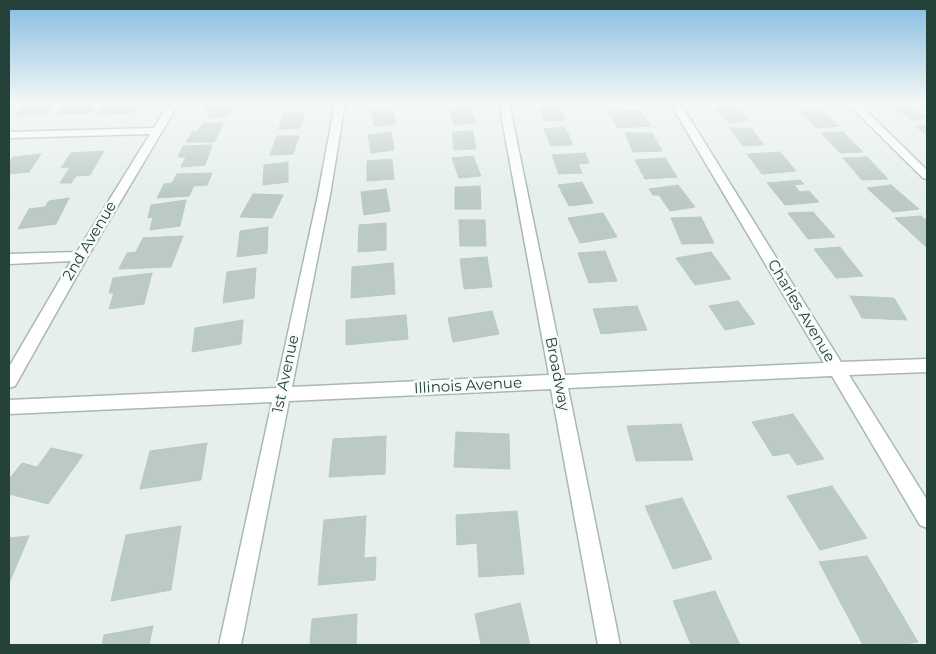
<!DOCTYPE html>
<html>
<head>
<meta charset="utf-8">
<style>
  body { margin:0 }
  #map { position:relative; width:936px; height:654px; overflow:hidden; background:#e6efeb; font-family:Montserrat,sans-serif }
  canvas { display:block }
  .frame { position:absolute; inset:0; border:10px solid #24423a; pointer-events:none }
</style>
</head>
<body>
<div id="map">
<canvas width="936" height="654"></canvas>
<div class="frame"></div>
</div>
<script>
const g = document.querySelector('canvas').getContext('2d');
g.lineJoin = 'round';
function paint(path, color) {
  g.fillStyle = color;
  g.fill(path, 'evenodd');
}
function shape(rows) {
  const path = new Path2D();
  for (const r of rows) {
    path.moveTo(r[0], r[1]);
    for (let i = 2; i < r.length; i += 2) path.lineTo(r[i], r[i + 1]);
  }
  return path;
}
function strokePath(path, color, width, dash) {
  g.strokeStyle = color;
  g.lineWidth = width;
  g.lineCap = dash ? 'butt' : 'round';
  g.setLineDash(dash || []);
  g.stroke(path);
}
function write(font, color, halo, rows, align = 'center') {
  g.font = font + ' Montserrat,sans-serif';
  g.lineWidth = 5;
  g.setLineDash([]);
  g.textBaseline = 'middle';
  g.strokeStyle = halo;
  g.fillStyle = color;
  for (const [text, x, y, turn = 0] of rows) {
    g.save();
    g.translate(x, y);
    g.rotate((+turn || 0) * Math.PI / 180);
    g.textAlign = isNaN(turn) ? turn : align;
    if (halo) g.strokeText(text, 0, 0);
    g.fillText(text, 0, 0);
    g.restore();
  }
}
const building = shape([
  [37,103,56,103,47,114,14,116,24,105,37,103],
  [97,103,91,113,57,114,64,105,97,103],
  [105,103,138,103,132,113,97,115,105,103],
  [206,103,232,103,229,116,208,118,210,110,203,111,206,103],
  [907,103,927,117,927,118,912,120,889,104,907,103],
  [558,104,565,120,544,121,538,106,558,104],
  [732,105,748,120,729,123,713,107,732,105],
  [469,107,475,123,454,125,449,109,469,107],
  [393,109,396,124,374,126,372,110,393,109],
  [821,109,839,126,816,128,799,110,821,109],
  [639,110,651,126,618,128,608,112,639,110],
  [304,112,300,128,279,129,283,113,304,112],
  [203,123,224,123,214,142,186,142,192,132,197,132,203,123],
  [927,125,927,135,915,126,927,125],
  [565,127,573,145,551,146,544,129,565,127],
  [730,128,751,128,764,145,743,146,730,128],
  [473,131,476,149,454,150,452,132,473,131],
  [391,132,394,150,371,153,368,135,391,132],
  [843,132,863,152,840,153,821,133,843,132],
  [625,133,652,133,662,151,633,152,625,133],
  [277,136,299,136,293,154,270,155,277,136],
  [212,145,205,165,181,167,186,157,178,157,183,146,212,145],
  [104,151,90,175,76,176,71,183,60,183,70,167,61,168,71,153,104,151],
  [780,152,796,171,762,174,747,154,780,152],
  [585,153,589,163,578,164,582,173,559,174,552,155,585,153],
  [41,154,29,172,9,174,9,163,13,157,41,154],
  [473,156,481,176,459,178,452,158,473,156],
  [867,157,888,179,862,180,843,158,867,157],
  [665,158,677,177,645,179,635,160,665,158],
  [392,159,394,179,367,181,367,161,392,159],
  [288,162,288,182,263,185,264,165,288,162],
  [212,173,207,185,194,186,189,196,157,198,164,184,172,183,177,174,212,173],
  [800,180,804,184,794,185,800,192,809,191,819,202,785,205,767,183,800,180],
  [582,182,593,203,569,206,558,185,582,182],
  [678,185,695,207,670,211,659,195,653,195,649,189,678,185],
  [891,185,919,209,893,212,867,188,891,185],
  [480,186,481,209,455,209,455,187,480,186],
  [386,189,390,211,364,215,361,192,386,189],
  [253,194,283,195,272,218,240,217,253,194],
  [69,198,56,224,18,229,29,209,45,207,49,201,69,198],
  [186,200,180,226,150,230,153,217,148,218,151,205,186,200],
  [813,212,835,237,808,239,788,213,813,212],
  [603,213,617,237,580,243,568,218,603,213],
  [921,216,927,221,927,246,925,246,895,218,921,216],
  [701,217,714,243,682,244,671,218,701,217],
  [459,220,485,220,486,246,460,246,459,220],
  [386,223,386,250,358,252,359,225,386,223],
  [268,227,267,253,237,257,240,231,268,227],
  [183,236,171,267,119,269,127,253,136,252,143,238,183,236],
  [840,247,863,276,836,278,814,249,840,247],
  [605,251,617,281,589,283,578,253,605,251],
  [711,252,731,279,695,285,676,258,711,252],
  [487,257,492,287,464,289,460,259,487,257],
  [393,263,395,294,351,298,352,267,393,263],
  [256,268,254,298,223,303,227,272,256,268],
  [152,273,144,304,109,309,114,293,109,293,113,278,152,273],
  [850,296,894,298,907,320,862,318,850,296],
  [738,301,755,324,725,330,709,306,738,301],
  [637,306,647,330,601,334,593,309,637,306],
  [492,311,499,334,453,342,448,318,492,311],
  [406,315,408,339,346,345,346,320,406,315],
  [243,320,241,344,192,352,195,328,243,320],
  [793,414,824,459,797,465,789,453,773,456,752,422,793,414],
  [681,424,693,460,636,461,627,426,681,424],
  [456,432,509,434,510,469,454,467,456,432],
  [386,436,385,474,329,477,333,439,386,436],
  [207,443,201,480,140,489,150,451,207,443],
  [51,448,83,455,48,504,9,494,9,479,22,463,37,467,51,448],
  [832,486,867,538,820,550,787,496,832,486],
  [682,498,712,559,673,569,645,506,682,498],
  [517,511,524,574,479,577,477,543,457,545,456,515,517,511],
  [366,516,364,558,376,557,375,580,318,585,324,520,366,516],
  [181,526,171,590,111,601,126,535,181,526],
  [29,536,9,583,9,538,29,536],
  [867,556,918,642,898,645,863,645,819,562,867,556],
  [715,591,740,645,691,645,673,601,715,591],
  [520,603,530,645,481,645,475,614,520,603],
  [357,614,356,645,310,645,312,619,357,614],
  [153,626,149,645,102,645,104,635,153,626]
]);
const street = shape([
  [169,103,179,103,88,256,15,386,9,388,9,367,71,261,9,264,9,254,77,252,150,134,9,138,9,132,154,128,169,103],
  [335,103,345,103,330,195,292,387,549,375,499,103,509,103,565,375,824,363,670,103,680,103,841,362,927,359,927,372,849,375,927,500,927,528,920,525,832,376,568,388,620,645,598,645,551,389,289,401,241,645,219,645,272,402,9,414,9,400,276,388,318,195,335,103],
  [847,103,858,103,927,170,927,179,923,178,847,103]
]);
const streetNames = [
  ["2nd Avenue",90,241,-59],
  ["Charles Avenue",801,311,59],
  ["1st Avenue",286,374,-78],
  ["Broadway",557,374,79],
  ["Illinois Avenue",468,386,-3]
];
paint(building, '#bbcac4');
strokePath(building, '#b8c9c2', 1);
strokePath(street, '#a8b8b2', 3);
paint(street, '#fff');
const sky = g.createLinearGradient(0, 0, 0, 195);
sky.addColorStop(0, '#84bce0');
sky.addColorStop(0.53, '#f4f8f6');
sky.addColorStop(1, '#f4f8f600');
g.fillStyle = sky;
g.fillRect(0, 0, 936, 195);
write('15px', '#24423a', '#f7fbf9', streetNames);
</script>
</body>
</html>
